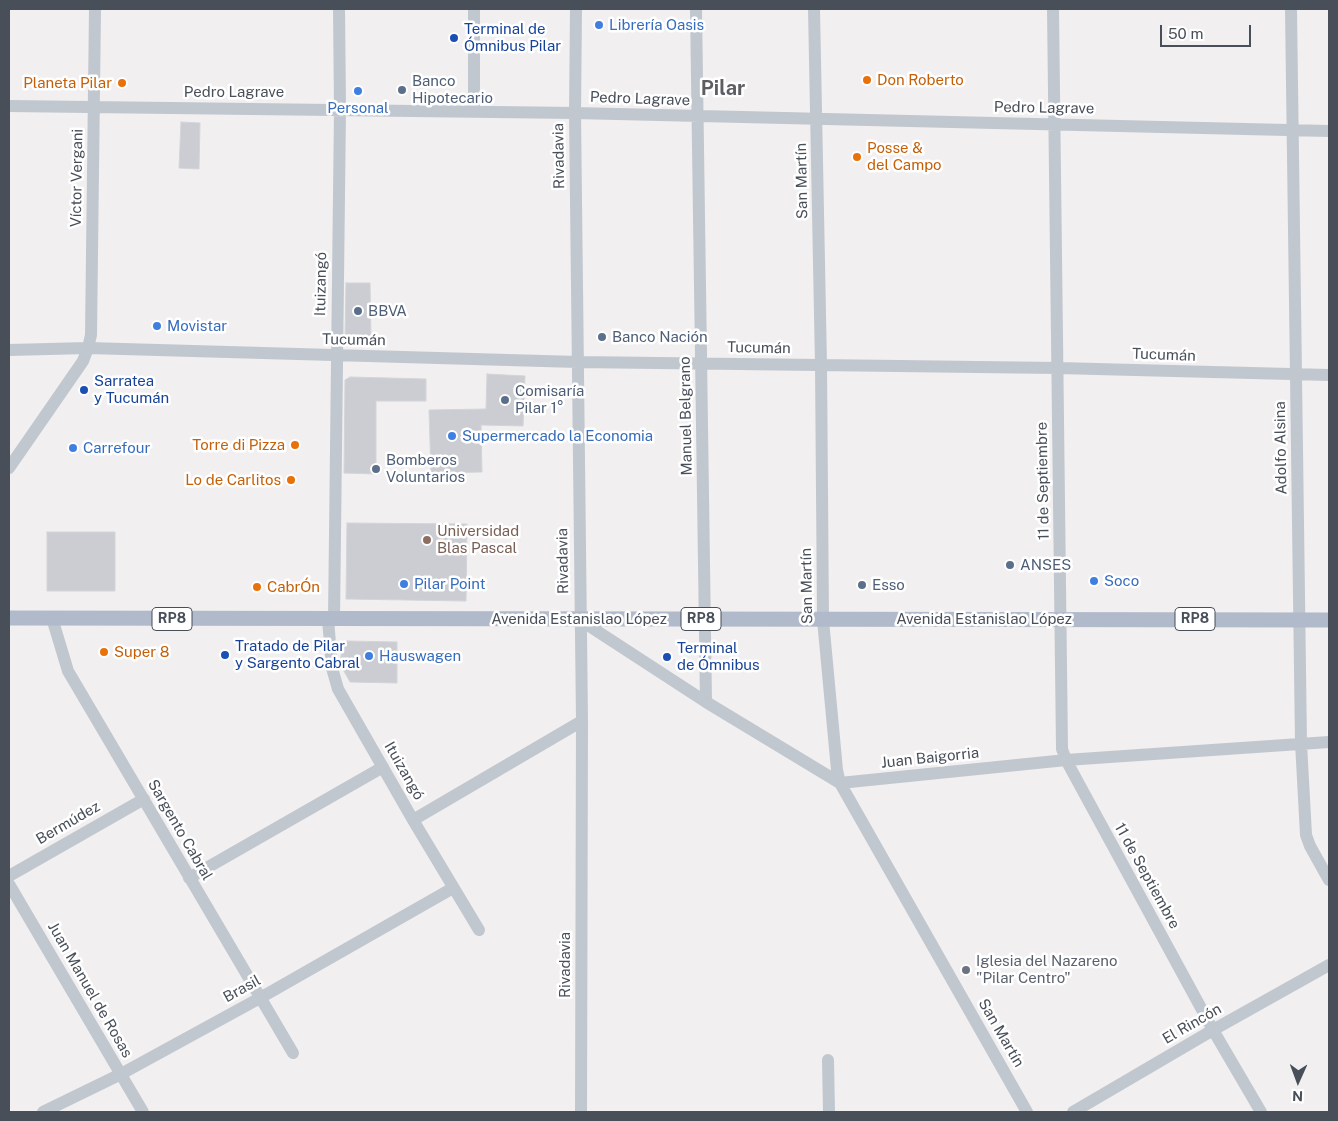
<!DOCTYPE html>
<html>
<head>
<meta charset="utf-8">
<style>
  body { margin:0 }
  #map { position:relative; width:1338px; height:1121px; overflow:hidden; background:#f1efef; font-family:"Public Sans",sans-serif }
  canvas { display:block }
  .frame { position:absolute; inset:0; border:10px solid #494f59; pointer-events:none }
  .north { position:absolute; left:1273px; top:1056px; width:50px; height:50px; -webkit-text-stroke:4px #fff; paint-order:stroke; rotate:182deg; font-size:14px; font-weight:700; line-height:20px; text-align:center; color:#494f59 }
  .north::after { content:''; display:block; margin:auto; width:18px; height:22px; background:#494f59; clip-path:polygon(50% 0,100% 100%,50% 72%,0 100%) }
  .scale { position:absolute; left:1160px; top:25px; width:91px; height:22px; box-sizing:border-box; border:2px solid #494f59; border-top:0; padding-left:6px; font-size:15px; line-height:18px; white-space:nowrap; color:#494f59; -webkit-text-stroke:4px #fff; paint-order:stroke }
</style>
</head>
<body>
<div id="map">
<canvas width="1338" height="1121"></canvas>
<div class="frame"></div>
<div class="north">N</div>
<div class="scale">50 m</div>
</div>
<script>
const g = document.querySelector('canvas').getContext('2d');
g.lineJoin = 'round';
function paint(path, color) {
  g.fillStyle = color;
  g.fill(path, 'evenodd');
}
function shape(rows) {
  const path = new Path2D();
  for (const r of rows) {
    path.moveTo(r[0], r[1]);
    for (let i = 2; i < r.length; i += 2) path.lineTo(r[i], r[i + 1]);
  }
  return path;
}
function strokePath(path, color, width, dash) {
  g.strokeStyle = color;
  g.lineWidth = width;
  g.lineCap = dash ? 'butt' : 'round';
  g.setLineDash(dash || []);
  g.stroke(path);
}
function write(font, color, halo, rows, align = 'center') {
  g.font = font + ' "Public Sans",sans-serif';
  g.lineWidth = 5;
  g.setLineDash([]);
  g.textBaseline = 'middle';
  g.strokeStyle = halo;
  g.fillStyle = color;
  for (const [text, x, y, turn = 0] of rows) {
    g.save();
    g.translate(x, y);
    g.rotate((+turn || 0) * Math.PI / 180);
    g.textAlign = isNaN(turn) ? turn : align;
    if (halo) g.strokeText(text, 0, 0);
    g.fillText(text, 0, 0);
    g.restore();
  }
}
const building = shape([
  [181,122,200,123,199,169,179,168,181,122],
  [346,283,370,283,371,339,345,339,346,283],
  [487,374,525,376,523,426,481,425,482,472,431,473,429,410,486,409,487,374],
  [350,377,426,379,426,401,376,401,376,474,344,473,345,380,350,377],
  [347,523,467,524,466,601,346,599,347,523],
  [47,532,115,532,115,591,47,591,47,532],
  [347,641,397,642,397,683,350,682,340,664,342,649,347,641]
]);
const minor = shape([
  [474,9,474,111],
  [576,9,575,113,582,721,581,1112],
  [696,9,706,702],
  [814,9,821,365,823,620,837,770,840,783,1027,1112],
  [1053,9,1062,749,1066,760,1213,1030,1261,1112],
  [1291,9,1301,743,1306,835,1310,846,1329,880],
  [9,106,575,113,1329,131],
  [9,350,88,348,578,362,1058,368,1329,375],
  [9,468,83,361,88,348,91,335,95,9],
  [52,618,68,671,293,1053],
  [328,619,332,668,338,689,413,820,479,930],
  [334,619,340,109,339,9],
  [580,620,706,702,840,783,1066,760,1329,742],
  [413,820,582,721],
  [9,876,144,799],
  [189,878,383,767],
  [9,884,143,1112],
  [828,1060,829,1112],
  [43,1112,121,1074,260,998,453,888],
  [1073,1112,1213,1030,1329,965]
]);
const major = shape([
  [9,618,1329,620]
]);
const markers = [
  [599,25,5,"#3f7fe0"],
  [454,38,5,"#1a4fb4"],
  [867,80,5,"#e8710a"],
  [122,83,5,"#e8710a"],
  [402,90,5,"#5c6f8a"],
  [358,91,5,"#3f7fe0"],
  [857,157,5,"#e8710a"],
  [358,311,5,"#5c6f8a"],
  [157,326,5,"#3f7fe0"],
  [602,337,5,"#5c6f8a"],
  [84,390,5,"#1a4fb4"],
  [505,400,5,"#5c6f8a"],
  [452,436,5,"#3f7fe0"],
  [295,445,5,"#e8710a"],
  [73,448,5,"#3f7fe0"],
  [376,469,5,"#5c6f8a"],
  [291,480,5,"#e8710a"],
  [427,540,5,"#8d6e63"],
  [1010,565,5,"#5c6f8a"],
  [1094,581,5,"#3f7fe0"],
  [404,584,5,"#3f7fe0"],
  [862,585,5,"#5c6f8a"],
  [257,587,5,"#e8710a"],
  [104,652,5,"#e8710a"],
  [225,655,5,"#1a4fb4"],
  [369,656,5,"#3f7fe0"],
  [667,657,5,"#1a4fb4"],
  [966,970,5,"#6b7280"]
];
const shields = [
  [172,619,40],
  [701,619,40],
  [1195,619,40]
];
const shieldNames = [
  ["RP8",172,619],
  ["RP8",701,619],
  ["RP8",1195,619]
];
const shopNames = [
  ["Librería Oasis",609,25],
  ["Personal",358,108,"center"],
  ["Movistar",167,326],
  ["Supermercado la Economia",462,436],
  ["Carrefour",83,448],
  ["Soco",1104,581],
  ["Pilar Point",414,584],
  ["Hauswagen",379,656]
];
const transitNames = [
  ["Terminal de",464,29],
  ["Ómnibus Pilar",464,46],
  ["Sarratea",94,381],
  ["y Tucumán",94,398],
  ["Tratado de Pilar",235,646],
  ["y Sargento Cabral",235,663],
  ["Terminal",677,648],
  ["de Ómnibus",677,665]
];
const foodNames = [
  ["Don Roberto",877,80],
  ["Planeta Pilar",112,83,"right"],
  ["Posse &",867,148],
  ["del Campo",867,165],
  ["Torre di Pizza",285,445,"right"],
  ["Lo de Carlitos",281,480,"right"],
  ["CabrÓn",267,587],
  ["Super 8",114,652]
];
const serviceNames = [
  ["Banco",412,81],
  ["Hipotecario",412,98],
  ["BBVA",368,311],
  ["Banco Nación",612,337],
  ["Comisaría",515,391],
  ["Pilar 1°",515,408],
  ["Bomberos",386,460],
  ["Voluntarios",386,477],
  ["ANSES",1020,565],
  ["Esso",872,585]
];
const streetNames = [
  ["Pedro Lagrave",234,92],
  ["Pedro Lagrave",640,99,2],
  ["Pedro Lagrave",1044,108,1],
  ["Rivadavia",559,156,-91],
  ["Víctor Vergani",77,178,-89],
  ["San Martín",802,181,-91],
  ["Ituizangó",321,284,-89],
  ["Tucumán",354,340,1],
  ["Tucumán",759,348,1],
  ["Tucumán",1164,355,2],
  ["Manuel Belgrano",686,416,-91],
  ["Adolfo Alsina",1281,448,-91],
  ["11 de Septiembre",1043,481,-91],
  ["Rivadavia",563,561,-91],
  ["San Martín",807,586,-91],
  ["Avenida Estanislao López",579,619],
  ["Avenida Estanislao López",984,619],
  ["Juan Baigorria",930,758,-6],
  ["Ituizangó",404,771,60],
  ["Bermúdez",68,823,-30],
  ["Sargento Cabral",180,830,60],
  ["11 de Septiembre",1147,876,61],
  ["Rivadavia",565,965,-90],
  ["Brasil",242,989,-29],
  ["Juan Manuel de Rosas",90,990,60],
  ["El Rincón",1192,1024,-30],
  ["San Martín",1001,1033,60]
];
const educationNames = [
  ["Universidad",437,531],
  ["Blas Pascal",437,548]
];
const worshipNames = [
  ["Iglesia del Nazareno",976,961],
  ["\"Pilar Centro\"",976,978]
];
const districtNames = [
  ["Pilar",723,89]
];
paint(building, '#cccdd2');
strokePath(building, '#d3d4d9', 1);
strokePath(minor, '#c1c7cf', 12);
strokePath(major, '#b1baca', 15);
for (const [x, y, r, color] of markers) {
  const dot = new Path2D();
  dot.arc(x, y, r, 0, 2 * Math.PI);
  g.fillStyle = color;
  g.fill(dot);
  strokePath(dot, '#fff', 2);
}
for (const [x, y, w] of shields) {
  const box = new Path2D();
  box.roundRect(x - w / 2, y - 11.5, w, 23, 4);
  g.fillStyle = '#fff';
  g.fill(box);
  strokePath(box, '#494f59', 1);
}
write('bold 14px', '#494f59', null, shieldNames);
write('15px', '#366cbe', '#fff', shopNames, 'left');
write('15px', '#164399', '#fff', transitNames, 'left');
write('15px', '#c56008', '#fff', foodNames, 'left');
write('15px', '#4e5e75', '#fff', serviceNames, 'left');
write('15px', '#494f59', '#fff', streetNames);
write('15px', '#785e54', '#fff', educationNames, 'left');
write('15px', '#5b616d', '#fff', worshipNames, 'left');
write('bold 20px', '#5c5e62', '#fff', districtNames);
</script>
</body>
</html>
